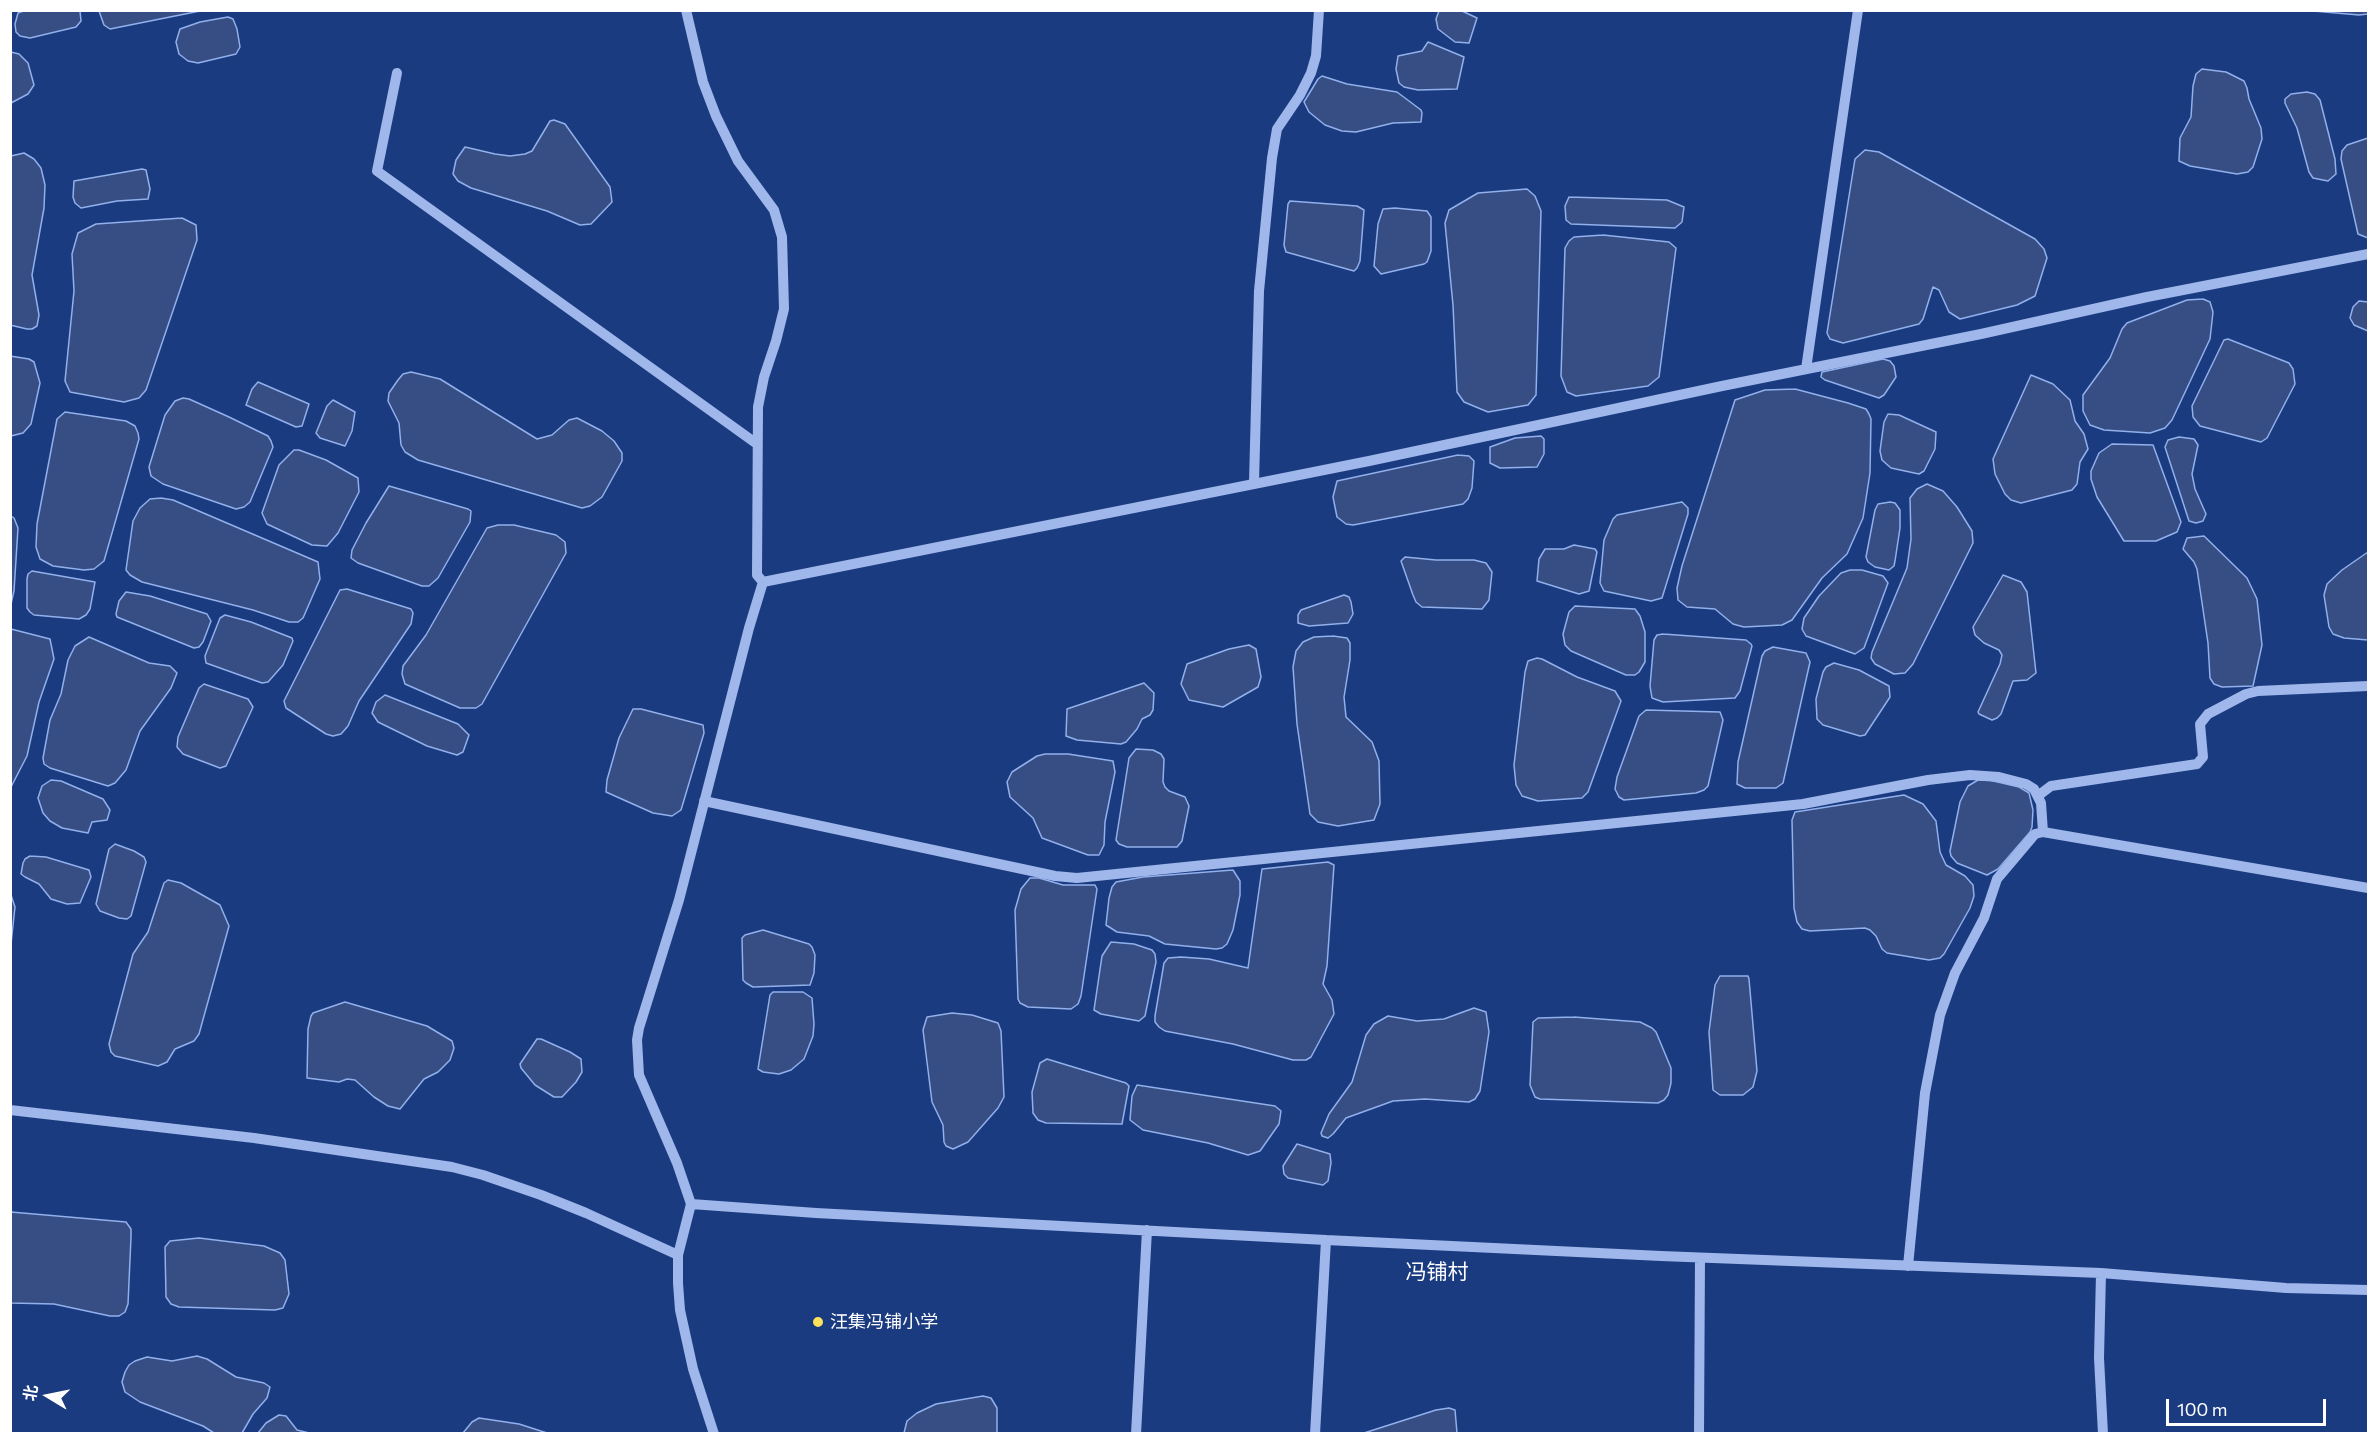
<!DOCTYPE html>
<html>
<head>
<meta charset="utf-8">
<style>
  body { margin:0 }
  #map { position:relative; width:2379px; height:1444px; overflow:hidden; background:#1b3b81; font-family:Commissioner,"Noto Sans SC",sans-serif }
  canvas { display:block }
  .frame { position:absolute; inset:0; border:12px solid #fff; pointer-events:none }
  .north { position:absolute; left:18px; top:1366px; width:60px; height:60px; -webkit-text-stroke:4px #1b3b81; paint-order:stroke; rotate:280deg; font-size:16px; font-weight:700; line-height:24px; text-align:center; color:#fff }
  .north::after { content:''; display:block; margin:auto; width:21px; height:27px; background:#fff; clip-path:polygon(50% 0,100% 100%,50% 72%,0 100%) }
  .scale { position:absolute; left:2166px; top:1399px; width:160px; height:27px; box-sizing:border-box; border:3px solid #fff; border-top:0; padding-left:8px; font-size:18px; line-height:21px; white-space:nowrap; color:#fff; -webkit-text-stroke:4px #1b3b81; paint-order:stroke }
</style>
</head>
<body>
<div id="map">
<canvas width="2379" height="1444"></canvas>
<div class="frame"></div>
<div class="north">北</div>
<div class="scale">100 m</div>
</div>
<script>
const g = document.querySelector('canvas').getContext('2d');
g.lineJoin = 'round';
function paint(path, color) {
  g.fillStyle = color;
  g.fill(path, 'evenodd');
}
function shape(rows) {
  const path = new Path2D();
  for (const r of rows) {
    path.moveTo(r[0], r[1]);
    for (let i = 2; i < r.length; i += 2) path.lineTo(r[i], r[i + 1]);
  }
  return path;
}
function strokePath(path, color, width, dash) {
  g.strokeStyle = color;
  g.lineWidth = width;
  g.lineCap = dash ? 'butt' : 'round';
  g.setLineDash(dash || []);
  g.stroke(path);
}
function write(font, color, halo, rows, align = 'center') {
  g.font = font + ' Commissioner,"Noto Sans SC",sans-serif';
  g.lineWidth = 5;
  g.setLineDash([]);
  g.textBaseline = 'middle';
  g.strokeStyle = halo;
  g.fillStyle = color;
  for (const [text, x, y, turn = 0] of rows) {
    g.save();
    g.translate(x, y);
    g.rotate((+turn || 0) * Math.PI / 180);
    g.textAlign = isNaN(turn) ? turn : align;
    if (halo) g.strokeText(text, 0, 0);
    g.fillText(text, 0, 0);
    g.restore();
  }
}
const water = shape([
  [26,10,80,11,81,21,76,27,30,38,20,36,16,32,15,24,18,13,26,10],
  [99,11,99,10,200,11,110,29,104,25,99,11],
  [1439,11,1462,11,1477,18,1469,43,1455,42,1438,29,1436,19,1439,11],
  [2313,11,2368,11,2368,14,2359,15,2313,11],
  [228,17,233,19,237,29,240,47,236,54,198,63,188,61,179,54,176,42,180,29,200,22,228,17],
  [1428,42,1464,57,1457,89,1418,90,1404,87,1399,83,1396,69,1398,56,1422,51,1428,42],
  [11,52,19,54,28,63,34,85,28,94,11,103,11,52],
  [2202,69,2226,72,2244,81,2247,88,2249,99,2261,128,2262,139,2253,167,2248,172,2237,174,2190,166,2179,161,2180,138,2191,117,2193,86,2196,74,2202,69],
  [1322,76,1347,84,1397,92,1421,110,1422,113,1421,122,1393,123,1356,132,1342,131,1325,125,1309,112,1304,102,1318,79,1322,76],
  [2307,92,2315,94,2320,100,2335,159,2336,174,2328,181,2313,178,2309,172,2297,128,2285,103,2285,99,2291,94,2307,92],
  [554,120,565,124,610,187,612,202,591,224,580,225,547,211,471,188,458,181,453,174,456,160,465,147,495,154,510,156,525,154,532,151,550,121,554,120],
  [2368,138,2368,238,2358,234,2341,159,2342,151,2347,145,2368,138],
  [1865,150,1879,152,2035,239,2044,249,2047,258,2035,296,2017,305,1960,319,1949,312,1939,290,1933,287,1923,319,1919,324,1843,343,1830,339,1827,333,1855,159,1865,150],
  [24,153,34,159,41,168,45,185,44,208,32,275,39,315,37,326,32,329,27,329,10,325,11,156,24,153],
  [142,169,146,170,150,189,148,199,117,201,81,208,75,203,73,197,74,181,142,169],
  [1527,189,1535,196,1541,211,1536,395,1528,405,1488,412,1464,402,1457,392,1453,305,1445,223,1449,210,1478,193,1527,189],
  [1569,197,1667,200,1684,207,1682,222,1675,228,1571,224,1566,220,1565,206,1569,197],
  [1290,201,1357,206,1364,210,1360,261,1357,268,1354,271,1286,252,1284,245,1288,204,1290,201],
  [1395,208,1427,211,1431,217,1431,251,1427,262,1424,264,1381,274,1374,266,1378,224,1383,209,1395,208],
  [182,218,196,225,197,240,146,390,139,398,124,402,70,392,65,381,74,291,72,254,78,233,96,224,182,218],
  [1603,235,1669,242,1676,248,1659,377,1648,386,1576,396,1567,392,1561,376,1565,248,1569,241,1574,237,1603,235],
  [2203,299,2210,302,2213,312,2210,339,2172,420,2165,428,2150,433,2104,430,2090,425,2083,411,2083,395,2110,358,2122,329,2127,323,2187,300,2203,299],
  [2359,301,2368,302,2368,331,2354,325,2350,318,2353,307,2359,301],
  [2228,339,2289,363,2293,369,2295,384,2267,438,2261,442,2200,426,2193,417,2192,406,2224,340,2228,339],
  [10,356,29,359,34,362,40,383,31,424,23,433,11,436,10,356],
  [1883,359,1890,361,1894,366,1896,377,1884,395,1879,398,1825,380,1821,377,1822,372,1883,359],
  [411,372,440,379,537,439,552,435,569,420,577,418,602,431,614,441,622,453,622,461,602,497,590,506,582,508,418,460,405,452,401,445,399,423,388,401,389,393,398,380,403,374,411,372],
  [2031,375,2053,384,2070,400,2075,421,2084,434,2088,449,2080,462,2077,484,2072,490,2021,503,2011,500,2005,494,1995,474,1993,459,2031,375],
  [258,382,309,404,302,426,296,427,246,405,252,389,258,382],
  [1795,389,1848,403,1866,409,1869,414,1871,419,1870,473,1863,518,1847,554,1822,578,1792,620,1782,625,1744,627,1733,624,1715,609,1687,607,1678,600,1677,588,1682,566,1735,400,1765,390,1795,389],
  [183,398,189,399,229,417,268,436,271,441,273,447,250,502,244,507,236,509,163,484,151,476,149,467,165,415,175,401,183,398],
  [333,400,355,412,352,431,345,446,320,438,316,433,327,406,333,400],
  [65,412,126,421,135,426,138,433,139,439,104,561,94,569,84,570,53,566,40,559,36,547,37,524,57,419,65,412],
  [1888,414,1899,415,1936,432,1935,449,1924,471,1919,474,1891,468,1882,460,1880,451,1884,422,1888,414],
  [1541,436,1544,439,1544,454,1537,467,1500,468,1490,463,1490,447,1515,438,1541,436],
  [2179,437,2194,439,2198,445,2192,474,2195,489,2206,514,2203,521,2196,523,2189,521,2165,447,2168,440,2179,437],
  [2112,444,2153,445,2181,522,2177,532,2156,541,2124,541,2097,497,2091,479,2091,471,2099,453,2112,444],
  [294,450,299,450,326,460,358,478,359,492,338,533,327,546,312,545,267,524,262,513,279,465,294,450],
  [1458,455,1469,456,1474,461,1472,488,1468,499,1463,504,1353,525,1346,524,1337,517,1333,497,1337,481,1458,455],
  [1927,484,1943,491,1957,507,1972,531,1973,543,1913,664,1905,673,1894,674,1875,664,1871,658,1872,652,1907,568,1911,539,1910,498,1917,489,1927,484],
  [389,486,468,509,471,511,470,522,438,578,429,586,422,586,358,563,351,558,352,550,366,523,389,486],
  [161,498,173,500,318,562,320,579,303,618,298,622,289,622,253,610,142,582,130,575,126,570,133,521,140,508,150,499,161,498],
  [1682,502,1688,508,1688,514,1662,598,1651,601,1604,591,1600,583,1604,540,1613,519,1617,515,1682,502],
  [1890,502,1895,503,1900,510,1900,528,1895,561,1894,566,1889,570,1875,567,1868,562,1866,557,1875,510,1878,504,1890,502],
  [11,516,14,518,18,528,14,591,11,604,11,516],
  [498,525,514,525,556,535,565,542,566,553,482,704,476,708,460,708,405,684,402,674,403,666,426,635,487,528,498,525],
  [2204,536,2247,578,2257,599,2262,645,2253,686,2222,687,2214,684,2210,678,2208,643,2197,569,2194,562,2183,549,2187,538,2204,536],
  [1574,545,1595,549,1597,552,1589,591,1579,594,1537,581,1539,559,1545,549,1564,549,1574,545],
  [2368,552,2368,640,2344,638,2333,634,2329,627,2324,595,2327,584,2342,570,2368,552],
  [1405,557,1436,560,1474,560,1486,563,1492,572,1489,600,1482,609,1422,607,1416,602,1413,595,1401,561,1405,557],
  [1850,570,1862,570,1883,576,1888,583,1864,648,1855,654,1806,636,1802,629,1804,618,1819,596,1841,573,1850,570],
  [32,571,95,582,90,609,86,615,79,619,34,615,30,612,27,608,27,579,28,574,32,571],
  [2003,575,2021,582,2027,592,2036,673,2027,680,2013,681,2001,714,1997,718,1992,720,1979,714,1978,712,2000,664,2002,655,1999,650,1984,643,1975,635,1973,627,2003,575],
  [347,589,411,609,413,613,411,624,359,701,348,726,341,734,333,736,326,734,286,708,284,701,340,590,347,589],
  [126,592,150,596,207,614,211,621,203,642,199,647,194,648,117,617,116,614,119,601,126,592],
  [1344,595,1349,597,1351,602,1353,614,1348,623,1309,626,1298,623,1298,615,1301,610,1344,595],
  [1575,606,1635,609,1640,616,1645,632,1645,662,1639,672,1635,675,1626,675,1571,651,1565,645,1563,634,1569,612,1575,606],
  [225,615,251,622,292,638,293,641,283,665,268,682,262,683,206,663,205,656,220,618,225,615],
  [11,629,50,639,54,659,39,702,27,756,11,787,11,629],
  [1663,634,1746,640,1751,644,1752,646,1740,691,1735,698,1663,702,1652,698,1650,686,1654,640,1657,635,1663,634],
  [1333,636,1347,638,1350,643,1350,660,1344,697,1346,717,1372,742,1379,761,1380,804,1374,820,1338,826,1318,822,1310,814,1297,724,1293,667,1296,651,1303,642,1314,637,1333,636],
  [89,637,149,663,170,666,177,673,171,688,140,731,126,770,115,783,108,786,50,768,44,764,43,758,50,720,61,694,68,660,75,646,89,637],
  [1249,645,1256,649,1261,677,1258,687,1223,707,1189,700,1181,684,1187,664,1229,649,1249,645],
  [1773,647,1806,653,1810,662,1783,783,1776,788,1745,788,1737,784,1738,762,1762,656,1765,651,1773,647],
  [1537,658,1542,659,1577,677,1615,691,1621,701,1588,792,1582,798,1538,801,1522,796,1516,785,1514,765,1525,672,1528,661,1537,658],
  [1834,663,1859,670,1889,686,1890,697,1865,735,1860,736,1823,725,1817,719,1816,699,1823,672,1826,667,1834,663],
  [1144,683,1154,693,1153,710,1150,715,1142,719,1137,729,1126,742,1121,744,1077,740,1066,736,1067,709,1144,683],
  [204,684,248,699,253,707,226,766,220,768,183,754,177,747,178,737,199,688,204,684],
  [385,695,458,724,469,735,463,752,457,755,427,746,378,722,372,713,376,702,385,695],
  [633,709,641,709,703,725,704,733,681,810,672,816,653,813,606,792,607,780,619,738,633,709],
  [1646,710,1720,712,1723,720,1708,786,1704,790,1696,793,1624,800,1619,797,1615,789,1617,777,1639,716,1646,710],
  [1136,749,1153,750,1161,754,1164,759,1163,782,1165,787,1169,791,1185,797,1189,806,1182,841,1177,847,1127,847,1119,844,1116,840,1129,758,1136,749],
  [1045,754,1068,754,1113,761,1115,772,1105,822,1104,845,1099,855,1088,855,1042,838,1033,818,1010,797,1007,782,1012,772,1037,756,1045,754],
  [51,780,61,781,103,799,110,810,107,820,92,822,88,833,62,828,50,821,43,813,38,798,42,786,51,780],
  [1978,780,1989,780,2019,787,2029,793,2033,810,2032,827,2030,832,1998,869,1987,875,1957,863,1951,856,1950,851,1960,802,1968,786,1978,780],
  [1904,795,1923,804,1936,821,1940,852,1946,865,1965,876,1973,885,1974,896,1970,908,1944,954,1940,958,1929,960,1887,953,1882,949,1876,936,1870,930,1865,928,1810,931,1802,929,1797,922,1794,908,1792,820,1795,812,1904,795],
  [115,844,134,851,144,857,146,862,131,916,127,919,119,918,100,911,96,904,109,849,115,844],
  [30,856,46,857,89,870,91,877,80,903,67,904,51,899,39,884,25,877,21,874,23,863,25,859,30,856],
  [1328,862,1334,865,1327,966,1323,984,1332,1000,1334,1014,1311,1057,1306,1060,1293,1060,1233,1044,1165,1031,1159,1027,1155,1022,1155,1016,1164,963,1168,958,1181,957,1209,959,1248,968,1262,869,1328,862],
  [1233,870,1240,881,1240,895,1233,930,1227,944,1222,948,1216,949,1165,944,1149,936,1117,932,1106,925,1109,898,1112,887,1116,882,1143,877,1233,870],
  [1030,878,1039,878,1063,885,1095,885,1097,889,1081,996,1078,1004,1071,1009,1028,1007,1020,1003,1018,999,1015,910,1021,889,1030,878],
  [168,880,181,883,220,905,229,926,199,1034,194,1041,175,1049,167,1062,158,1066,115,1056,111,1052,109,1044,133,954,148,932,164,883,168,880],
  [11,895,15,907,11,944,11,895],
  [763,930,809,944,812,947,815,955,814,973,810,985,753,987,746,983,743,980,742,938,745,935,763,930],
  [1111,942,1134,944,1152,950,1155,954,1156,962,1145,1016,1139,1021,1101,1014,1094,1010,1102,956,1111,942],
  [1720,976,1748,976,1749,979,1757,1071,1753,1087,1743,1095,1720,1095,1713,1090,1709,1032,1715,985,1720,976],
  [773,992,803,992,812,998,814,1024,813,1036,804,1059,791,1070,779,1074,763,1072,758,1069,770,995,773,992],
  [345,1002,427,1026,452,1041,454,1048,450,1060,438,1072,424,1079,400,1109,388,1106,374,1097,355,1080,347,1079,339,1082,307,1078,308,1029,311,1016,313,1013,345,1002],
  [1474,1008,1486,1012,1489,1032,1480,1091,1475,1099,1469,1102,1425,1099,1393,1101,1346,1118,1333,1134,1328,1138,1322,1136,1321,1133,1329,1114,1352,1082,1366,1035,1374,1024,1388,1016,1417,1021,1444,1019,1474,1008],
  [952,1013,972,1015,998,1023,1001,1031,1004,1097,998,1108,968,1142,953,1149,946,1146,944,1142,943,1125,932,1102,923,1030,927,1017,952,1013],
  [1574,1017,1640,1022,1652,1028,1656,1032,1671,1068,1671,1083,1668,1095,1664,1100,1658,1103,1540,1099,1535,1097,1530,1085,1533,1022,1538,1018,1574,1017],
  [537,1039,541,1039,570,1052,581,1059,582,1072,576,1082,562,1097,554,1097,535,1085,521,1068,520,1064,537,1039],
  [1047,1059,1126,1083,1129,1086,1122,1124,1046,1123,1038,1120,1033,1113,1032,1092,1040,1063,1047,1059],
  [1137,1085,1275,1106,1281,1111,1279,1124,1260,1151,1248,1155,1208,1143,1143,1130,1130,1120,1132,1096,1137,1085],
  [1297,1144,1330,1154,1331,1163,1328,1181,1323,1185,1288,1178,1284,1174,1283,1166,1297,1144],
  [11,1212,126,1222,131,1229,131,1237,128,1304,125,1312,119,1316,110,1316,54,1304,11,1303,11,1212],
  [199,1238,264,1246,280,1253,285,1260,289,1294,283,1308,275,1310,179,1307,171,1304,166,1297,165,1247,170,1241,199,1238],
  [197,1356,207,1359,236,1377,264,1383,270,1387,267,1398,253,1414,242,1433,214,1433,203,1426,140,1402,125,1392,122,1382,125,1372,129,1365,135,1361,147,1357,172,1361,197,1356],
  [983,1396,991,1398,997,1408,997,1433,904,1433,907,1421,917,1413,936,1404,983,1396],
  [1449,1408,1455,1410,1457,1433,1364,1433,1436,1410,1449,1408],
  [279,1415,286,1416,297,1430,309,1433,258,1433,266,1423,279,1415],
  [479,1418,519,1424,547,1433,463,1433,472,1422,479,1418]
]);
const minor = shape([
  [686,10,703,82,716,116,738,161,774,210,782,237,784,309,776,341,764,377,758,407,757,575,763,582],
  [397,73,377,171,757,444],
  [1806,369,1858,10],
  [1254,483,1259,291,1272,158,1277,129,1300,95,1311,73,1316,56,1319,10],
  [763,582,1369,461,1722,386,1981,334,2147,297,2368,254],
  [2039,795,2051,786,2197,764,2203,757,2200,724,2208,714,2246,694,2258,691,2368,686],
  [704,801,1055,876,1077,878,1803,804,1928,780,1970,775,1999,777,2026,784,2034,789,2041,803,2043,832],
  [10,1110,254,1138,452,1167,483,1175,541,1195,586,1213,678,1255],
  [691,1204,677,1163,639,1075,637,1040,639,1028,679,900,749,628,763,582],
  [1908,1266,1925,1093,1940,1015,1955,973,1984,918,1997,879,2035,834,2043,832,2368,888],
  [2101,1273,2099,1358,2103,1434],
  [714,1434,693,1369,680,1310,678,1283,678,1255,691,1204,816,1213,1326,1240,1661,1256,2101,1273,2286,1288,2368,1290],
  [1136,1434,1147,1230],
  [1315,1434,1326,1240],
  [1699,1434,1700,1258]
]);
const markers = [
  [818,1322,6,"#fce25b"]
];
const poiNames = [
  ["汪集冯铺小学",830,1322]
];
const quarterNames = [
  ["冯铺村",1437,1272]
];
paint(water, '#364e83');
strokePath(water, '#92b0ec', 1.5);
strokePath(minor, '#9fb7ea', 10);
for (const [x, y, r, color] of markers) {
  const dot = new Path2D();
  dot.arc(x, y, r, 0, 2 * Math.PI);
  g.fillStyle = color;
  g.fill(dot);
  strokePath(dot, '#1b3b81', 2);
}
write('18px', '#fff', '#1b3b81', poiNames, 'left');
write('21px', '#fff', '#1b3b81', quarterNames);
</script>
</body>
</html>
